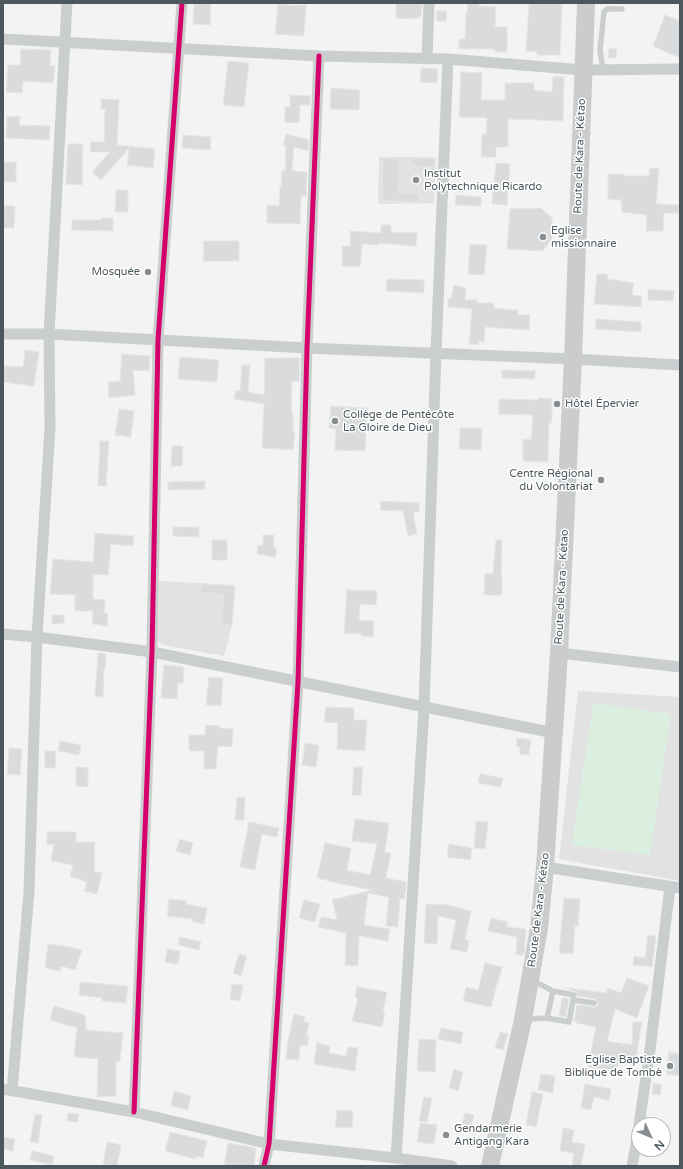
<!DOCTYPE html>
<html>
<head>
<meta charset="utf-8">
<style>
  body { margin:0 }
  #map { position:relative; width:683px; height:1169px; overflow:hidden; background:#f4f3f3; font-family:"Varela Round",sans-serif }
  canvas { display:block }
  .frame { position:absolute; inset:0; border:4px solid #4c585e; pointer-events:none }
  .north { position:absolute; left:631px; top:1117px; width:40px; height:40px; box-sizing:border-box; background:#fff; border:1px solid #b7bcbf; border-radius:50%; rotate:134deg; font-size:11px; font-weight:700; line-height:16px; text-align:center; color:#4c585e }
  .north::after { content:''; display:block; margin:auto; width:14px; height:18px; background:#878e92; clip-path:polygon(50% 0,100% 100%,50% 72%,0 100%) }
</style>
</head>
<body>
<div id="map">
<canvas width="683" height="1169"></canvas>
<div class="frame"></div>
<div class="north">N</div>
</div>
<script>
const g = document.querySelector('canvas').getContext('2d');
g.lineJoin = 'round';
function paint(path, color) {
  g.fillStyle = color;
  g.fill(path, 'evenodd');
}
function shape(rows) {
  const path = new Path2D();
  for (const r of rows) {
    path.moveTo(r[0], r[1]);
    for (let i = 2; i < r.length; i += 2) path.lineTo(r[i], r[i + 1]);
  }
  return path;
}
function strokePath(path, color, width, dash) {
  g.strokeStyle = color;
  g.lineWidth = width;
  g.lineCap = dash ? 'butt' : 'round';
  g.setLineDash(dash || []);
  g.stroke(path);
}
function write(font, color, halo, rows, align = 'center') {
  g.font = font + ' "Varela Round",sans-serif';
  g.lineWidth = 3;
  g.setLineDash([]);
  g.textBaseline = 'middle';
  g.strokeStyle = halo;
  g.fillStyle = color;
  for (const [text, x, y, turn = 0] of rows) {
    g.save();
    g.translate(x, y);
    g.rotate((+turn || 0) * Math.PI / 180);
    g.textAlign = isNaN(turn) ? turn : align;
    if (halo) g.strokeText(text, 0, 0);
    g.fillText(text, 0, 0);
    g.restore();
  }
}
const education = shape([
  [379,157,436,157,434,203,378,204],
  [159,581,235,585,232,625,224,656,163,645,158,641],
  [578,691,680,697,680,881,559,859]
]);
const green = shape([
  [593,703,671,714,650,855,572,845]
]);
const building = shape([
  [194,3,211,3,210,25,193,24,194,3],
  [396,3,422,3,421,17,417,17,417,19,396,18,396,3],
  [468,3,479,3,479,6,496,7,495,27,507,27,507,52,495,52,495,49,459,49,459,39,465,39,466,13,467,13,468,3],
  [529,3,562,3,560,55,537,55,537,52,526,51,529,3],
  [278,4,295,6,295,5,306,5,304,36,275,34,278,4],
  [437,11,447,11,446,21,436,21,437,11],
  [665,15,680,21,680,58,653,46,665,15],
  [609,48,617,49,616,58,608,58,609,48],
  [21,49,51,50,50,66,55,66,53,83,23,81,22,93,6,92,8,65,20,65,21,49],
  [228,61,249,63,244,107,223,105,228,61],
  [421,68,438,69,437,83,420,82,421,68],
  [461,72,482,73,481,100,505,100,505,83,534,83,534,90,552,92,553,77,564,77,563,121,508,119,508,147,496,147,496,157,481,157,482,134,486,134,487,118,459,117,461,72],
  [331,88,360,90,359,110,330,109,331,88],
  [290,95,310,96,310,105,300,105,299,123,285,122,285,107,290,107,290,95],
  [101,99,119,100,117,145,155,149,153,168,127,165,129,148,101,180,92,172,110,152,90,152,91,142,104,142,105,109,101,109,101,99],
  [7,116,20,117,19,125,50,126,49,140,6,138,7,116],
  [286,134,309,140,308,151,294,147,292,171,307,172,306,196,301,196,300,224,267,223,267,205,279,206,280,187,281,187,282,171,285,171,286,145,283,145,286,134],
  [183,135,211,137,210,150,182,148,183,135],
  [68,144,83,144,82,185,66,184,68,144],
  [383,158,399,159,398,193,419,194,419,202,382,201,383,158],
  [412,158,434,159,434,167,412,166,412,158],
  [3,162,16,162,16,182,3,182,3,162],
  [496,163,510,164,507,205,492,204,496,163],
  [650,168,659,169,656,204,680,205,680,213,664,213,663,231,646,231,647,215,622,212,621,200,608,199,608,174,624,174,624,176,649,176,650,168],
  [116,190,128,190,128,212,115,212,116,190],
  [456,195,481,197,481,206,455,205,456,195],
  [3,206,15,206,14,228,3,227,3,206],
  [541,208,552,218,552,238,543,251,507,249,510,209,541,208],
  [102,218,113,218,113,231,72,230,72,220,102,220,102,218],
  [381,225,391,225,391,232,417,233,416,246,379,243,378,245,362,244,360,267,342,266,342,246,350,246,350,231,381,233,381,225],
  [204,241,239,241,239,261,203,261,204,241],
  [470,244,487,245,484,275,468,274,470,244],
  [597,274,608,274,607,279,634,283,632,295,642,296,641,307,594,304,597,274],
  [387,279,424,280,424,293,386,291,387,279],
  [454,285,466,288,465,300,477,300,477,303,494,303,494,308,518,310,518,315,530,315,529,330,485,327,484,342,479,341,478,345,469,344,472,309,448,307,448,299,451,299,454,285],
  [648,289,674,291,673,301,648,300,648,289],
  [596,319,641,322,641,332,595,329,596,319],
  [25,350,39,352,34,386,3,382,3,366,23,367,25,350],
  [122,354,150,356,149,371,133,370,135,395,109,398,108,382,120,381,122,354],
  [180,357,219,360,217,382,178,379,180,357],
  [265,358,300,358,299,381,292,381,291,413,293,413,293,433,295,433,293,450,262,448,264,404,234,399,236,390,240,391,242,365,250,365,248,392,264,395,265,358],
  [502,370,535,371,535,379,502,378,502,370],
  [538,398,552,399,552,416,551,423,549,423,548,462,523,461,523,439,531,440,533,415,499,414,499,399,538,400,538,398],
  [331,406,367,408,365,451,335,450,336,429,329,428,331,406],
  [119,409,134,411,131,437,115,435,119,409],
  [460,428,482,428,481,450,459,449,460,428],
  [100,441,109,441,106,486,98,486,100,441],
  [172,446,183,446,182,466,171,466,172,446],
  [205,481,205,489,168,490,168,482,205,481],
  [381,501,419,503,419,512,413,512,417,534,408,536,403,511,380,510,381,501],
  [173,527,199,527,199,537,173,536,173,527],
  [95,533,134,536,133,546,111,544,108,575,93,574,93,599,105,600,104,613,108,613,107,626,92,624,93,611,75,611,75,595,50,594,53,559,93,562,95,533],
  [263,535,274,535,274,548,277,548,275,557,257,554,258,545,263,546,263,535],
  [212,540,227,540,227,560,212,560,212,540],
  [496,540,502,540,501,575,502,575,502,595,484,595,485,573,493,574,496,540],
  [201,584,235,586,232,625,221,624,224,594,201,593,201,584],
  [347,590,377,591,376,605,360,604,359,620,374,621,373,637,362,636,362,634,344,633,347,590],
  [52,615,64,615,64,623,52,624,52,615],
  [98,653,106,654,105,670,104,670,103,697,95,697,98,653],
  [164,665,184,667,183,683,178,683,177,699,161,698,164,665],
  [209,677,223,678,221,706,206,705,209,677],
  [326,707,354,708,354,720,367,720,365,751,337,749,338,723,324,722,326,707],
  [206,725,220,726,219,728,233,729,232,747,218,746,216,769,204,769,204,751,189,751,189,735,205,735,206,725],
  [517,738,531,740,529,755,520,754,520,747,517,747,517,738],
  [60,741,81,745,79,755,58,751,60,741],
  [305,743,319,745,316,767,302,765,305,743],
  [9,748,22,749,20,775,7,774,9,748],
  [45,751,56,751,55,768,45,768,45,751],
  [76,767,88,768,88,787,76,786,76,767],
  [354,767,363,767,361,795,352,795,354,767],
  [480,774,503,778,501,787,478,783,480,774],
  [237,797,245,797,244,820,235,820,237,797],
  [355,819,389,823,385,852,391,853,386,878,406,882,406,890,404,899,400,899,398,927,386,926,389,897,368,893,364,925,390,929,388,941,359,936,358,966,345,965,346,933,318,927,321,917,337,920,332,900,372,890,327,881,327,878,326,880,317,878,325,843,351,848,347,870,370,875,377,844,352,841,355,819],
  [476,821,488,822,485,849,474,848,476,821],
  [249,822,279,828,277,837,262,834,255,870,240,867,249,822],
  [47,832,76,832,76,842,95,842,94,871,102,873,97,894,84,891,87,882,70,876,73,865,51,861,54,844,47,845,47,832],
  [180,839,193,843,190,855,176,851,180,839],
  [449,844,472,848,470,860,447,857,449,844],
  [564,898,580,899,578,926,575,926,573,954,559,953,564,898],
  [169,899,187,901,186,904,207,908,204,924,193,922,193,919,167,916,169,899],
  [304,900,320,904,315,922,299,918,304,900],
  [426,904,444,905,444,904,471,911,465,940,469,941,467,952,450,949,456,920,438,916,437,944,424,943,426,904],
  [491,918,508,922,506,927,526,929,524,955,516,955,517,937,488,931,491,918],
  [648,935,656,936,652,967,633,965,634,956,645,958,648,935],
  [180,937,201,942,199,950,178,945,180,937],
  [48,944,70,947,82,950,75,970,61,966,60,971,45,968,48,944],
  [167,949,180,951,178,964,165,962,167,949],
  [239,954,247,956,241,976,233,973,239,954],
  [485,963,502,967,498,984,497,983,491,1007,463,1001,466,987,478,990,485,963],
  [627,978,649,986,637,1018,615,1009,607,1041,632,1045,633,1022,642,1022,636,1058,620,1055,617,1071,606,1069,605,1071,588,1067,596,1027,576,1023,577,1021,574,1021,577,1005,595,1007,598,1005,598,1002,595,999,578,996,576,992,566,988,606,993,608,988,621,993,627,978],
  [80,982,128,986,126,1003,102,1001,102,998,79,995,80,982],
  [232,984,243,985,240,1001,230,999,232,984],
  [357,987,387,992,383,1011,385,1012,382,1027,352,1021,358,998,355,997,357,987],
  [562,998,569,998,566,1017,559,1016,562,998],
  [54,1006,85,1015,86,1030,123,1033,120,1061,116,1061,116,1096,97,1097,98,1059,74,1057,77,1028,50,1020,54,1006],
  [294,1014,305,1017,304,1022,309,1023,306,1035,309,1036,307,1046,300,1045,299,1060,286,1059,287,1046,294,1014],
  [441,1028,463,1032,461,1044,438,1039,441,1028],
  [500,1032,508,1034,503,1050,495,1048,500,1032],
  [419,1039,436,1040,435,1072,417,1071,419,1039],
  [317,1043,330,1046,329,1053,346,1056,348,1047,358,1048,355,1071,314,1064,317,1043],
  [669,1052,680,1054,680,1076,666,1074,669,1052],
  [454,1069,463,1072,458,1091,449,1088,454,1069],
  [541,1074,555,1076,553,1093,538,1090,541,1074],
  [653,1083,662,1085,660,1095,652,1094,653,1083],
  [585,1084,611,1089,609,1100,594,1097,591,1110,581,1108,585,1084],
  [174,1091,191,1096,188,1110,171,1106,174,1091],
  [532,1092,543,1094,536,1127,526,1125,532,1092],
  [424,1097,432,1098,427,1122,419,1121,424,1097],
  [337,1110,353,1111,352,1128,335,1127,337,1110],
  [68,1113,79,1114,78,1122,67,1121,68,1113],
  [465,1113,474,1115,470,1129,461,1127,465,1113],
  [35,1114,42,1115,38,1143,30,1142,35,1114],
  [420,1123,437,1125,434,1144,417,1142,420,1123],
  [563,1128,574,1130,572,1142,585,1144,581,1166,572,1166,574,1153,560,1151,563,1128],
  [170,1132,207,1141,203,1158,196,1156,195,1159,165,1151,170,1132],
  [3,1137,15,1139,13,1151,3,1149,3,1137],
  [107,1142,121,1145,117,1166,103,1164,107,1142],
  [228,1143,256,1148,254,1166,224,1166,228,1143],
  [32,1151,54,1156,52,1165,30,1160,32,1151]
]);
const lane = shape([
  [603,70,600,50,604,12,607,9,622,9],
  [573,1000,594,1003],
  [547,1018,553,991],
  [526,1019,547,1018,569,1022,574,995,553,991,532,980]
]);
const street = shape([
  [3,39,319,56,448,59,583,70,680,69],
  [427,59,429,3],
  [3,334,49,334,307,348,573,359,680,365],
  [3,634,37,637,152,652,554,733],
  [559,653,680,667],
  [545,867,680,888],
  [3,1089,134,1112,269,1144,396,1158,452,1166],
  [12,1091,29,892,37,637,50,428,49,334,67,3],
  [134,1112,152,652,158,340,182,3],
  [639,1125,650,1050,670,887],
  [396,1158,424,708,436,353,448,59],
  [264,1166,269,1144,298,682,307,348,319,56],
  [632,1166,639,1128]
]);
const primary = shape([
  [490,1166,523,1020,539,928,545,867,559,653,573,359,586,3]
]);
const cycleway = shape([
  [134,1112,152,652,158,340,182,3],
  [264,1166,269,1144,298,682,307,348,319,56]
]);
const markers = [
  [416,180,4,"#878e92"],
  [543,237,4,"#878e92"],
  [148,272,4,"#878e92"],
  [557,404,4,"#878e92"],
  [335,421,4,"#878e92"],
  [601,480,4,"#878e92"],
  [670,1066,4,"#878e92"],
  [446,1135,4,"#878e92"]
];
const streetNames = [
  ["Route de Kara - Kétao",580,156,-88],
  ["Route de Kara - Kétao",562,587,-87],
  ["Route de Kara - Kétao",539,910,-83]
];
const poiNames = [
  ["Institut",424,174],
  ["Polytechnique Ricardo",424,187],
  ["Eglise",551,231],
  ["missionnaire",551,244],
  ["Mosquée",140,272,"right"],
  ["Hôtel Épervier",565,404],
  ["Collège de Pentécôte",343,415],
  ["La Gloire de Dieu",343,428],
  ["Centre Régional",593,474,"right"],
  ["du Volontariat",593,487,"right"],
  ["Eglise Baptiste",662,1060,"right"],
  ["Biblique de Tombè",662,1073,"right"],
  ["Gendarmerie",454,1129],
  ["Antigang Kara",454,1142]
];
paint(education, '#e2e2e3');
paint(green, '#dbefe0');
paint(building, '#dadbdc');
strokePath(building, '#e5e5e6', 1);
strokePath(lane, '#cbcecf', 5.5);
strokePath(street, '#cbcecf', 11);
strokePath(primary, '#caccce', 18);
strokePath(cycleway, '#d6006c', 5);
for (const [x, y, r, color] of markers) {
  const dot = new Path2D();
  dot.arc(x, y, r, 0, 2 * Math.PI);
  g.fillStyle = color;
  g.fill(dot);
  strokePath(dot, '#fff', 1.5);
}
write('11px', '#4c585e', '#fff', streetNames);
write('11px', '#4c585e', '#fff', poiNames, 'left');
</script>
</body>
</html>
